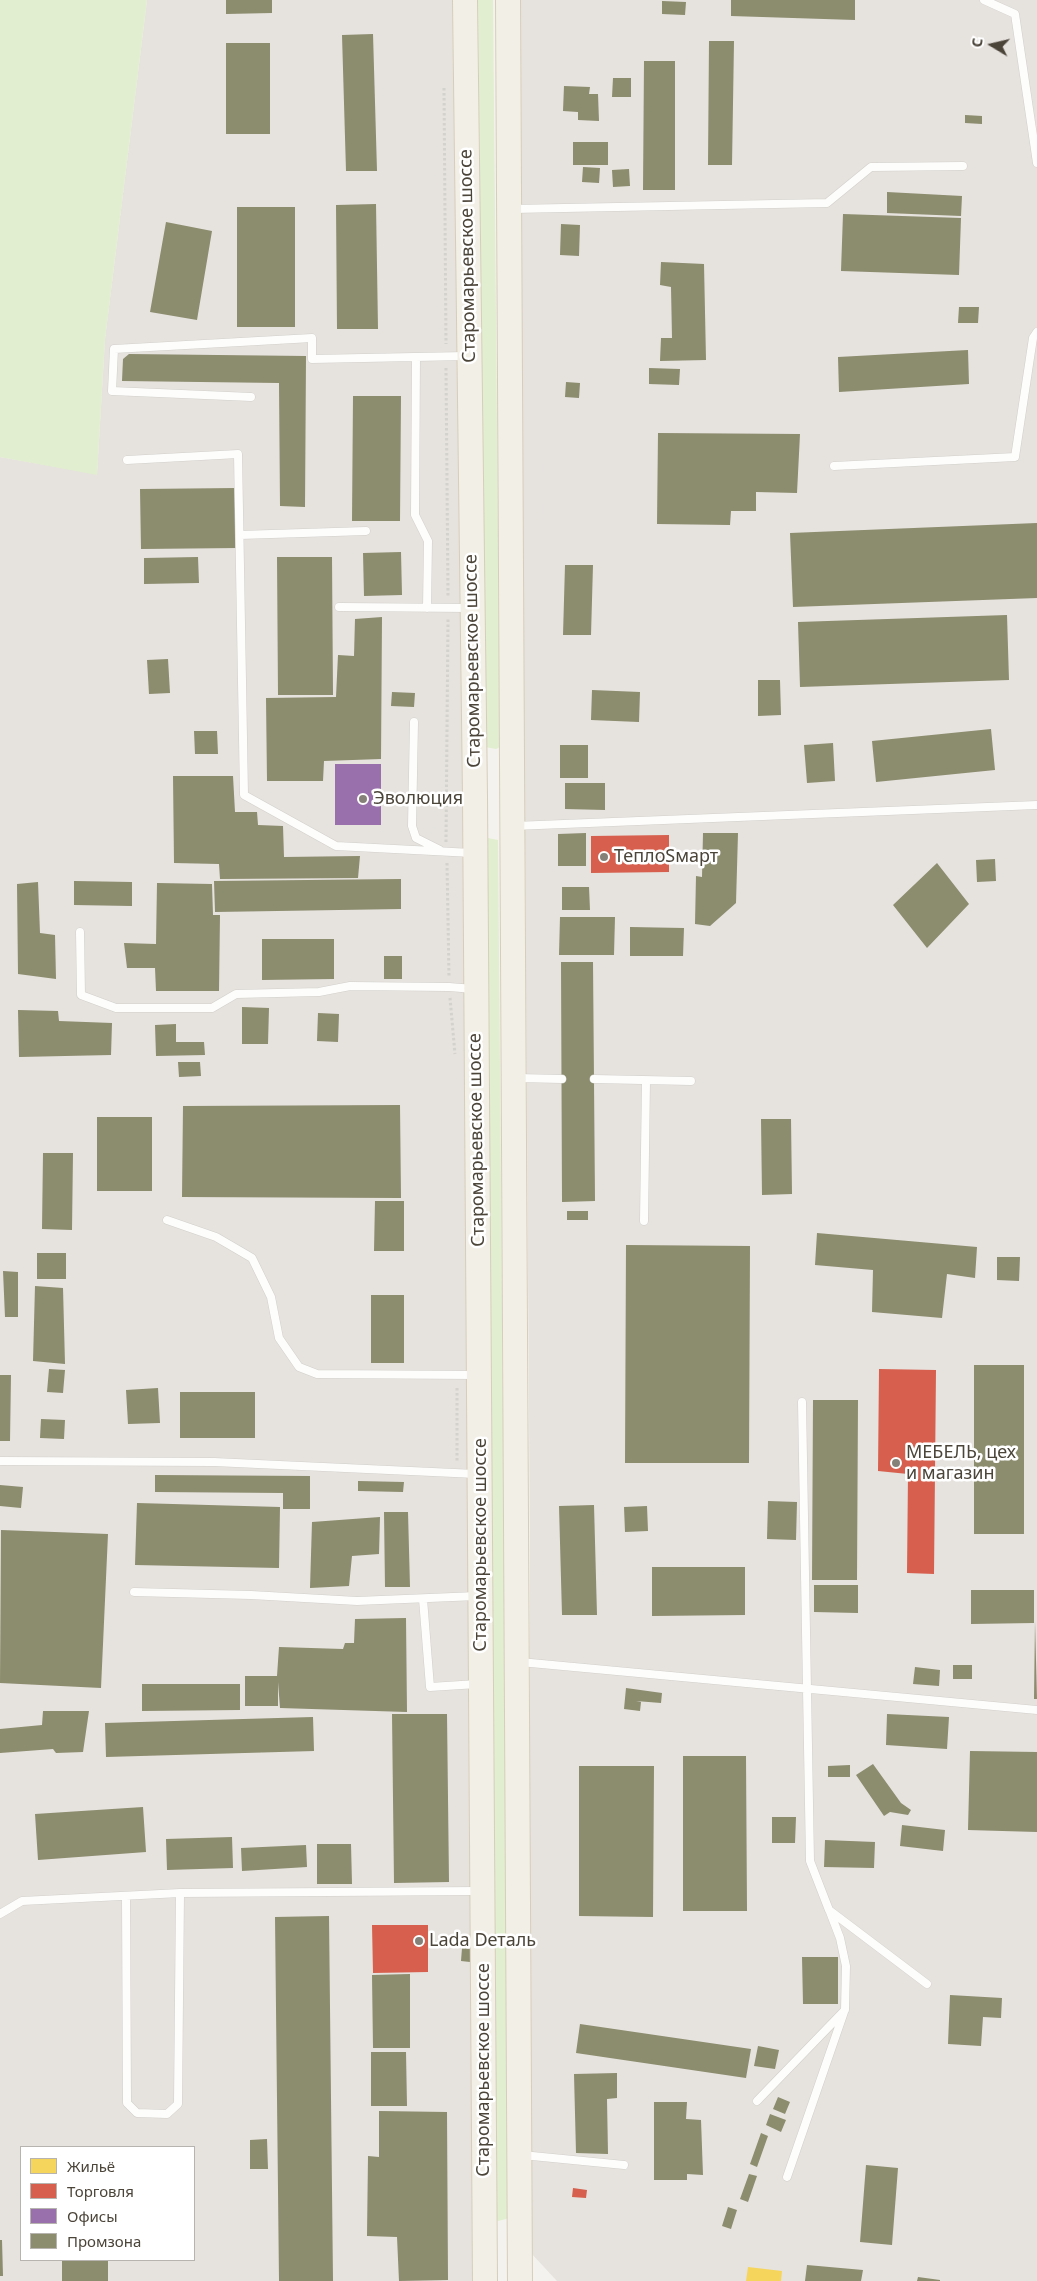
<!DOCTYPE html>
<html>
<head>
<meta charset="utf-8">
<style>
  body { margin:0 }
  #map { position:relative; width:1037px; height:2281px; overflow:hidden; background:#f4f2ee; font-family:"Noto Sans",sans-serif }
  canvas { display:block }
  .legend { position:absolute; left:20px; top:2146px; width:175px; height:115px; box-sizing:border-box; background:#fff; border:1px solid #b7b4b0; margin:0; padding:6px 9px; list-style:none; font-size:15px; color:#4b4439 }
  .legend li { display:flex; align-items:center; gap:10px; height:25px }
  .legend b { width:25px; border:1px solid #b7b4b0 }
  .north { position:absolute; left:967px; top:20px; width:50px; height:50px; -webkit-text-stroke:4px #fff; paint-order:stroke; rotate:279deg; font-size:14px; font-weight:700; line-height:20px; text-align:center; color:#4b4439 }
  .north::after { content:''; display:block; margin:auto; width:18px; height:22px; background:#4b4439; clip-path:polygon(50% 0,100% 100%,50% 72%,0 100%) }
</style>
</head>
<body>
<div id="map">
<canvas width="1037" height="2281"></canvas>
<ul class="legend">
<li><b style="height:14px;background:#f6d55c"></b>Жильё</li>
<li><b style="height:14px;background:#d6604d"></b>Торговля</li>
<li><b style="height:14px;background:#9970ab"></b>Офисы</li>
<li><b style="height:14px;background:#8c8c6e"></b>Промзона</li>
</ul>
<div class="north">С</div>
</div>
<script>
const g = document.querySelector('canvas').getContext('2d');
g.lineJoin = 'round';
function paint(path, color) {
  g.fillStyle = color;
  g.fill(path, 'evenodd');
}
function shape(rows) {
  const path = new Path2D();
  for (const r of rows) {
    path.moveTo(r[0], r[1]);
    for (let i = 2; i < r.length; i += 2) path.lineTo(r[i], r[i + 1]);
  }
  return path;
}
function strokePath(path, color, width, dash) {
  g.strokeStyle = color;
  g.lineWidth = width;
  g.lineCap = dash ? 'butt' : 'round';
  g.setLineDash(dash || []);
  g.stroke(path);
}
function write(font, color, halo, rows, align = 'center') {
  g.font = font + ' "Noto Sans",sans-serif';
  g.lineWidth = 5;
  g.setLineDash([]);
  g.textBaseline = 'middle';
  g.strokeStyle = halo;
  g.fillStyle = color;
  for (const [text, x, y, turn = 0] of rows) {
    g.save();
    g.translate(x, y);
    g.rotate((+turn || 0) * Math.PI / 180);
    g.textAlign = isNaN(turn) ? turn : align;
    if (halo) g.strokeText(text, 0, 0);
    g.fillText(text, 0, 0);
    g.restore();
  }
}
const industrial = shape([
  [147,0,460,0,479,2281,0,2281,0,457,97,474,105,339],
  [21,2147,194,2147,194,2260,21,2260],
  [519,0,1037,0,1037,2281,557,2281,530,2252,530,1544]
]);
const green = shape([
  [0,0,147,0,105,339,97,475,0,457],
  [478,0,493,0,500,747,496,749,485,747],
  [488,838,498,840,510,2218,498,2221,494,2218,484,840]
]);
const parking = shape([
  [651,437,650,525,542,526,544,441]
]);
const homes = shape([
  [748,2267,782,2271,781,2281,746,2281]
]);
const shops = shape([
  [669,835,669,872,591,873,591,836],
  [879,1369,936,1370,934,1574,907,1573,908,1474,878,1471],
  [372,1925,428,1925,428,1972,373,1973],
  [573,2188,587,2190,586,2198,572,2197]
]);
const offices = shape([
  [335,764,381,764,381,825,335,825]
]);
const industry = shape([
  [226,0,272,0,272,13,226,14],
  [731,0,855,0,855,20,731,16],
  [662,1,686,2,685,15,662,14],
  [373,34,377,171,346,171,342,35],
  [709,41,734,41,732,165,708,165],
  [226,43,270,43,270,134,226,134],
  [644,61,675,61,675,190,643,190],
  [613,78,631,78,631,97,612,97],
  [564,86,590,87,589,94,598,94,599,121,578,120,578,112,563,111],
  [965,115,982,116,982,124,965,123],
  [573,142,608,142,608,165,573,165],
  [583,167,600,168,599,183,582,182],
  [629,169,630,186,613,187,612,170],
  [887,192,962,196,961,216,887,213],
  [376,204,378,329,337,329,336,205],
  [237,207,295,207,295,327,237,327],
  [843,214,961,218,959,275,841,271],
  [166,222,212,231,197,320,150,312],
  [561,224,580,225,579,256,560,255],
  [661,262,704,264,706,360,660,361,661,338,672,338,671,287,660,285],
  [959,307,979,307,978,323,958,323],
  [968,350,969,384,839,392,838,357],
  [129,354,306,356,305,507,280,506,279,383,122,381,123,359],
  [649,368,680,369,679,385,649,384],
  [566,382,580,383,579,398,565,397],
  [353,396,401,396,400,521,352,521],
  [658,433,800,434,797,493,756,492,756,511,731,511,730,525,657,524],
  [237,488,238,548,141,549,140,489],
  [1037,523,1037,598,793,607,790,533],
  [401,552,402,595,364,596,363,553],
  [198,557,199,583,144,584,144,558],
  [277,557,332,557,333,695,278,695],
  [565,565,593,565,591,635,563,635],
  [1007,615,1009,680,800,687,798,622],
  [382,617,381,759,324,761,323,781,267,781,266,698,336,697,338,655,354,656,355,619],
  [168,659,170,693,149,694,147,660],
  [758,680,780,680,781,715,758,716],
  [592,690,640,692,639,722,591,720],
  [392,692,415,693,414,707,391,706],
  [991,729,995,770,876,782,872,741],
  [194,731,217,731,218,754,195,754],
  [833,743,835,781,807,783,804,745],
  [560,745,588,745,588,778,560,778],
  [173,776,233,776,235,812,257,812,258,825,283,826,284,857,360,856,358,878,220,879,219,864,174,863],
  [565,783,605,783,605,810,565,809],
  [586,833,586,866,558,866,558,834],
  [703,833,738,833,736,903,710,926,695,924,696,876,702,877],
  [995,859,996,881,977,882,976,860],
  [937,863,969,904,927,948,893,905],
  [401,879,401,909,215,912,214,881],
  [74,881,132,882,132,906,74,905],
  [38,882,40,933,55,935,56,979,18,974,17,884],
  [157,883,212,884,213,915,220,915,219,991,156,991,155,968,127,968,124,943,156,944],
  [562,887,589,887,590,910,562,910],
  [560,917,615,917,614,955,559,955],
  [630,927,684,928,683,956,630,956],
  [262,939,334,939,334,979,262,980],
  [384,956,402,956,402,979,384,979],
  [561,962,593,962,595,1201,562,1202],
  [242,1007,269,1008,268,1044,242,1044],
  [18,1010,58,1011,59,1021,112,1023,111,1055,19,1057],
  [318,1013,339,1014,338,1042,317,1041],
  [176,1024,176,1042,204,1042,205,1055,156,1056,155,1025],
  [178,1062,200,1062,201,1076,179,1077],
  [400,1105,401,1198,182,1197,183,1106],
  [97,1117,152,1117,152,1191,97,1191],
  [761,1119,791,1119,792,1194,762,1195],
  [43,1153,73,1153,72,1230,42,1229],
  [375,1201,404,1201,404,1251,374,1251],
  [567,1211,588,1211,588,1220,567,1220],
  [817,1233,977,1247,975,1278,947,1274,942,1318,872,1312,873,1270,815,1265],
  [626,1245,750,1246,749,1463,625,1463],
  [37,1253,66,1253,66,1279,37,1279],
  [997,1257,1020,1257,1019,1281,997,1280],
  [3,1271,18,1272,18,1317,5,1317],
  [35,1286,63,1288,65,1364,33,1361],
  [371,1295,404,1295,404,1363,371,1363],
  [974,1365,1024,1365,1024,1534,974,1534],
  [49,1369,65,1370,63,1393,47,1392],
  [0,1375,11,1375,10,1441,0,1441],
  [158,1388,160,1423,128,1424,126,1390],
  [180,1392,255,1392,255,1438,180,1438],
  [813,1400,858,1400,857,1580,812,1580],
  [41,1419,65,1420,64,1439,40,1438],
  [155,1475,310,1476,310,1509,283,1509,283,1493,155,1492],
  [358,1481,404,1482,403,1492,358,1491],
  [0,1485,23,1487,21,1508,0,1506],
  [768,1501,797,1502,796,1540,767,1539],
  [137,1503,280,1507,279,1568,135,1565],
  [594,1505,597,1615,562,1615,559,1506],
  [647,1506,648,1531,625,1532,624,1507],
  [384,1512,408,1512,410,1587,385,1587],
  [380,1517,379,1554,352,1556,349,1586,310,1588,312,1522],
  [1,1530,108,1534,101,1688,0,1683],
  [652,1567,745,1567,745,1615,652,1616],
  [814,1585,858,1585,858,1613,814,1612],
  [971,1590,1034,1590,1034,1623,971,1624],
  [406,1618,407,1712,280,1708,278,1682,278,1706,245,1706,245,1676,277,1676,279,1647,343,1649,345,1643,354,1643,355,1619],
  [1035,1621,1037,1699,1034,1699],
  [953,1665,972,1665,972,1679,953,1679],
  [915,1667,940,1670,939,1686,913,1684],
  [142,1684,240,1684,240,1710,142,1711],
  [626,1688,662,1693,661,1703,636,1701,641,1702,640,1711,624,1709],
  [43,1711,89,1711,83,1752,56,1753,53,1749,0,1753,0,1729,42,1725],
  [392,1714,447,1714,449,1882,394,1883],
  [887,1714,949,1717,947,1749,886,1745],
  [313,1717,314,1751,106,1757,105,1723],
  [970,1751,1037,1752,1037,1832,968,1830],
  [683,1756,746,1756,747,1911,683,1911],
  [873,1764,901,1803,911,1810,908,1815,890,1812,884,1816,856,1775],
  [850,1765,850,1777,828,1777,828,1766],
  [579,1766,654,1766,653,1917,579,1916],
  [143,1807,146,1852,38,1860,35,1814],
  [772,1817,796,1817,795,1843,772,1843],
  [902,1825,945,1830,943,1851,900,1846],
  [232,1837,233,1868,167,1870,166,1839],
  [825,1840,875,1842,874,1868,824,1867],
  [317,1844,351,1844,352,1884,317,1884],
  [306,1845,307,1867,242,1871,241,1848],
  [329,1916,333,2281,279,2281,275,1917],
  [462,1948,470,1949,470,1962,461,1961],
  [802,1957,838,1957,838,2004,803,2004],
  [410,1974,410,2048,373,2048,372,1975],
  [950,1995,1002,1998,1001,2018,983,2017,981,2046,948,2044],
  [580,2024,751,2049,746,2078,576,2053],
  [758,2046,779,2050,775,2069,754,2066],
  [371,2052,406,2052,407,2106,371,2106],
  [617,2073,617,2098,607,2099,608,2154,576,2153,574,2074],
  [778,2097,790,2102,785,2114,773,2109],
  [654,2102,687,2102,686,2119,701,2120,703,2175,687,2174,687,2180,654,2180],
  [379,2111,447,2112,448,2280,399,2281,397,2237,367,2236,368,2156,379,2157],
  [770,2114,786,2120,781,2132,766,2125],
  [761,2133,768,2136,757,2167,750,2164],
  [267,2139,268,2169,250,2169,250,2140],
  [866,2165,898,2168,892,2245,860,2242],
  [749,2174,757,2176,748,2202,740,2199],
  [728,2207,737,2210,731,2229,722,2226],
  [0,2240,2,2240,3,2276,0,2276],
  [62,2260,108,2260,108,2281,62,2281],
  [807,2265,863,2270,861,2281,805,2281],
  [918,2277,940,2280,940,2281,917,2281]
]);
const path = shape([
  [444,88,446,344],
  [446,368,448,597],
  [446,842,448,618],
  [447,863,449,977],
  [450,998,455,1054],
  [457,1388,457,1462]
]);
const lane = shape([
  [984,0,1015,14,1037,163],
  [512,209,827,203,871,167,963,166],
  [416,357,415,515,428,541,427,608],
  [251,397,112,391,114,349,312,338,312,359,466,356],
  [127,460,238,454,244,795,336,846,472,853],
  [834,466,1015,457,1033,338,1037,332],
  [240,535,366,531],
  [339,607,470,608],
  [414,722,412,826,416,838,440,850],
  [514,826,1037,805],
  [80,932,81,995,116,1008,212,1008,236,994,319,992,350,986,449,987,474,989],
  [517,1078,562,1079],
  [594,1079,691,1081],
  [167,1220,216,1237,252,1258,271,1297,279,1338,299,1367,317,1374,477,1375],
  [644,1221,646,1081],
  [802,1402,810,1861,829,1910,927,1984],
  [0,1461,214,1462,476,1474],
  [134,1592,251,1595,357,1601,477,1596],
  [423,1599,430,1687,477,1684],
  [520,1662,1037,1710],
  [126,1896,127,2103,137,2113,167,2114,178,2104,180,1893],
  [0,1914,22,1901,180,1893,479,1891],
  [757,2101,845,2010,846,1966,840,1938,830,1912],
  [522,2155,624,2165],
  [787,2177,844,2012]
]);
const primary = shape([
  [465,0,475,796,485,2281],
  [508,0,520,2281]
]);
const markers = [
  [363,799,5,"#868178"],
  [604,857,5,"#868178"],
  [896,1463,5,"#868178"],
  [419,1941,5,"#868178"]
];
const streetNames = [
  ["Старомарьевское шоссе",468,256,-91],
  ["Старомарьевское шоссе",473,661,-91],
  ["Старомарьевское шоссе",477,1140,-91],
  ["Старомарьевское шоссе",481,1545,-90],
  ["Старомарьевское шоссе",484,2070,-90]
];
const poiNames = [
  ["Эволюция",373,799],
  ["ТеплоSмарт",614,857],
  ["МЕБЕЛЬ, цех",906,1453],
  ["и магазин",906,1474],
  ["Lada Dеталь",429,1941]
];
paint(industrial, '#e6e2de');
paint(green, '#e1eecf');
paint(parking, '#e6e3df');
paint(homes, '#f6d55c');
paint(shops, '#d6604d');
paint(offices, '#9970ab');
paint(industry, '#8c8c6e');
strokePath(lane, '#d2d0cb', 9);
strokePath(primary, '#d6cebb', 26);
strokePath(path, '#d3d2cc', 3, [2.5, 2.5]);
strokePath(lane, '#fdfdfc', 8);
strokePath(primary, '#f2efe6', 24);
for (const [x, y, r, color] of markers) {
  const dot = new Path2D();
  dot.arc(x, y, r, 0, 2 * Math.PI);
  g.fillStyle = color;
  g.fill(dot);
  strokePath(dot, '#fff', 2);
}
write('18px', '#4b4439', '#fff', streetNames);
write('18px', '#4b4439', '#fff', poiNames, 'left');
</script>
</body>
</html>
